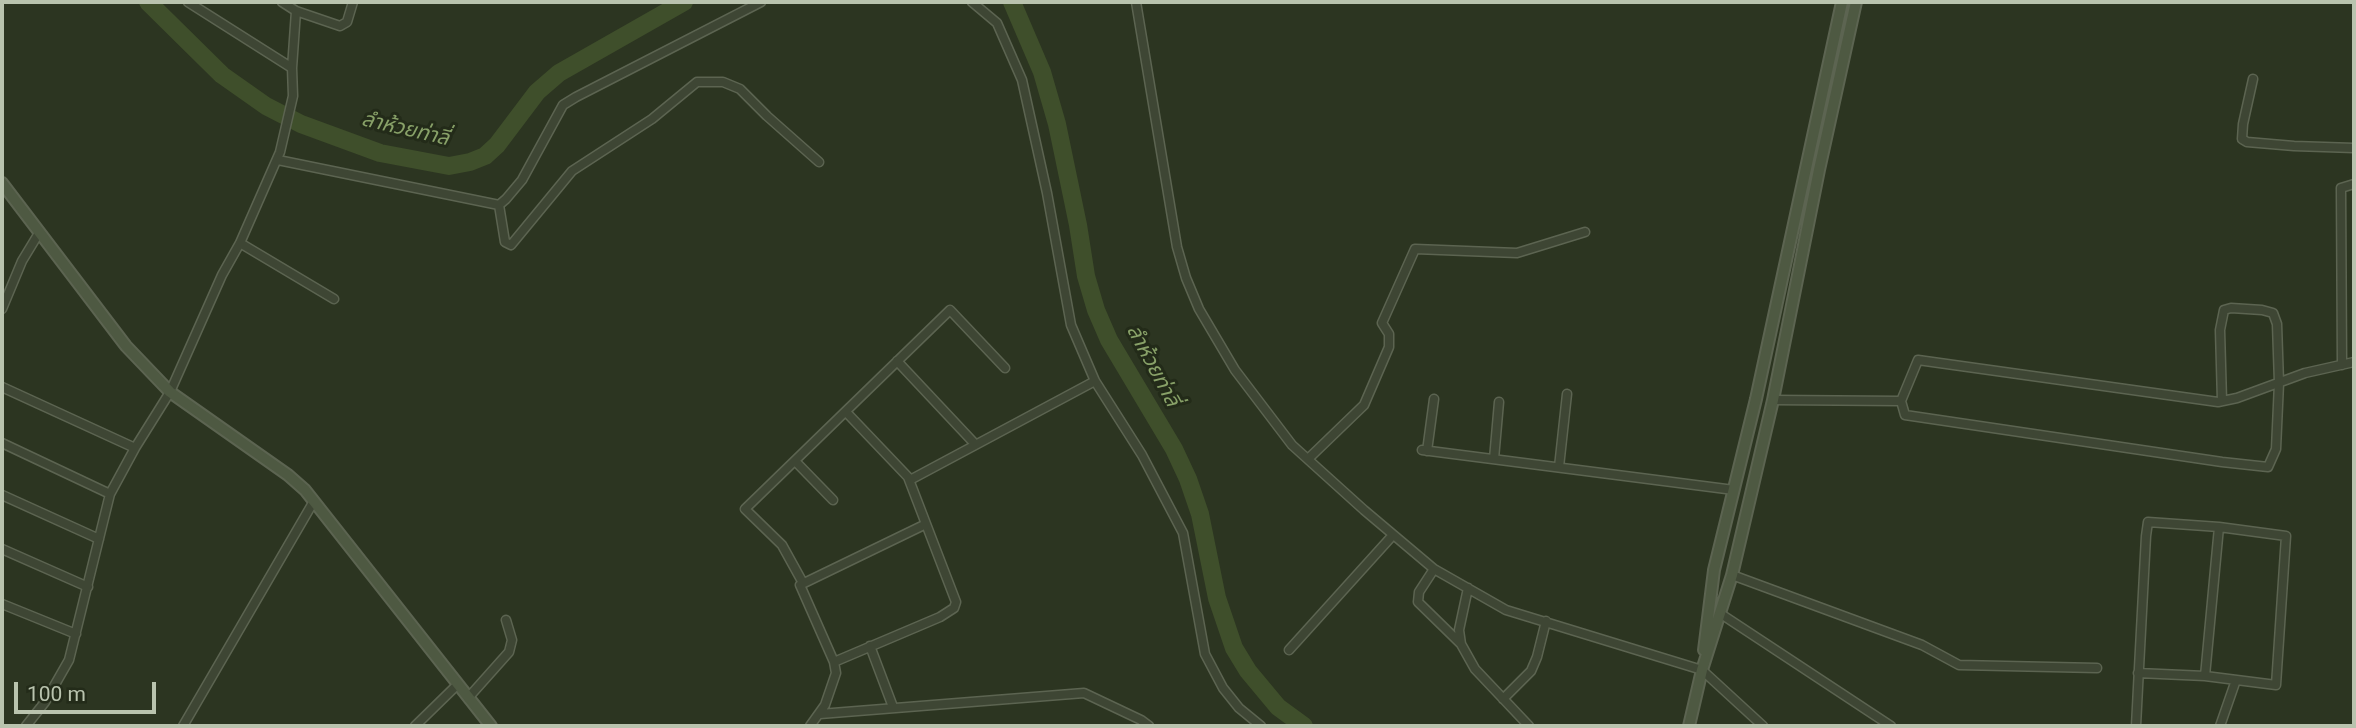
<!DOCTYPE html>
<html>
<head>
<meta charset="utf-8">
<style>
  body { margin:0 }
  #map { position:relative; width:2356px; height:728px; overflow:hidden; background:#2c3521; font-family:Roboto,sans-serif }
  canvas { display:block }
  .frame { position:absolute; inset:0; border:4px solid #b9c3ae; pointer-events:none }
  .scale { position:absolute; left:14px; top:682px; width:142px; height:32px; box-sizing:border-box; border:4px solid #b9c3ae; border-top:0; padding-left:9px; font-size:21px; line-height:24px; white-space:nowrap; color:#b9c3ae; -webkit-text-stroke:5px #232b19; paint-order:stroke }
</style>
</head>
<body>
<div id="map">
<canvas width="2356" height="728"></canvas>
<div class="frame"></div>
<div class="scale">100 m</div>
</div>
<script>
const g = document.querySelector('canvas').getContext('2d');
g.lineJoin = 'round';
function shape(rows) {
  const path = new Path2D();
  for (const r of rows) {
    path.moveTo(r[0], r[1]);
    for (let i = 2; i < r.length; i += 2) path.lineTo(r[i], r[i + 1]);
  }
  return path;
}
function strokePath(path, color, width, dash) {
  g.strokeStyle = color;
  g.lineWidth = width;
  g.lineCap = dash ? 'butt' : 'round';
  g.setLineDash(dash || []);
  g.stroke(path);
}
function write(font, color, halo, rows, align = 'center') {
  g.font = font + ' Roboto,"Noto Sans Thai",sans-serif';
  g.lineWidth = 6;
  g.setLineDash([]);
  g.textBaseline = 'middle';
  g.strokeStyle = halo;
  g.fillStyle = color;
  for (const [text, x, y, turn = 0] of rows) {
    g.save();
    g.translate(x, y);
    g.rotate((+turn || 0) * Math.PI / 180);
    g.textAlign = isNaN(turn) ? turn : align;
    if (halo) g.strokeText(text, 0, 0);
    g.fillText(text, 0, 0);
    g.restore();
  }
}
const river = shape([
  [148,2,222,75,266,106,301,124,380,153,449,166,470,162,485,156,497,145,537,92,559,73,684,2],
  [1012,2,1042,72,1057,124,1078,225,1086,276,1096,310,1109,340,1174,449,1188,479,1200,514,1217,598,1234,648,1248,671,1278,707,1304,726]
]);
const street = shape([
  [282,2,296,11,340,26,347,22,353,2],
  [972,2,997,23,1022,80,1047,193,1071,325,1095,381,1142,455,1183,533,1205,654,1223,688,1239,708,1261,726],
  [1136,2,1177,247,1186,278,1199,309,1235,370,1292,445,1364,510,1434,569,1506,610,1702,670,1763,726],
  [292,68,296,11],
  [2253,79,2243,124,2242,139,2247,142,2294,146,2354,148],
  [278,160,499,205,505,242,511,245,572,171,652,119,697,82,723,82,740,89,767,116,819,162],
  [499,205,506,199,522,180,563,105,576,97,761,2],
  [240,243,334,299],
  [2,309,22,261,39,233],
  [897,361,975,444],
  [2342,365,2341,188,2354,184],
  [2,387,135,448],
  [1773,400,1901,401,1905,415,2222,462,2268,467,2276,449,2279,383,2277,324,2273,313,2262,310,2231,308,2224,310,2220,330,2222,401],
  [1901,401,1918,360,2218,402,2237,398,2305,373,2354,362],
  [2,443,110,494],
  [1422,450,1734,490],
  [1427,451,1434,399],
  [1308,459,1364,405,1389,347,1389,334,1382,323,1415,249,1517,253,1585,232],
  [1494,459,1499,402],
  [795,461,833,500],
  [1559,467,1567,394],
  [910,480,1095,381],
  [2,495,99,539],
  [2,549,88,587],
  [1434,569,1419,592,1418,602,1461,644],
  [1732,575,1922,645,1959,665,2097,668],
  [803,583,782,545,745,509,950,310,1005,368],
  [1468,588,1459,630,1461,644,1475,669,1529,726],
  [2,604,76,634],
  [1721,614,1891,726],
  [870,646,893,707],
  [1289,650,1393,535],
  [834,662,940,617,954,608,956,602,908,477,846,412],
  [2205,676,2219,527],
  [468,698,509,652,512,640,506,620],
  [1503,699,1531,671,1537,657,1546,621],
  [820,714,1084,693,1141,720,1149,726],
  [26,726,45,702,69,660,110,494,135,448,170,392,222,275,240,243,280,152,293,96,292,68,188,2],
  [183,726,314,501],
  [415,726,457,685],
  [810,726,825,705,836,673,834,662,800,585,926,524],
  [2136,726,2139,668,2146,536,2148,522,2219,527,2286,536,2276,685,2205,676,2138,673],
  [2220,726,2236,680]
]);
const secondary = shape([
  [2,183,126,346,170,392,288,475,305,490,491,726],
  [1704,650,1714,570,1756,399,1842,2],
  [1689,726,1702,670,1732,575,1773,400,1819,170,1856,2]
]);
const waterNames = [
  ["ลำห้วยท่าลี่",405,130,13],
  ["ลำห้วยท่าลี่",1152,366,62]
];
strokePath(river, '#3f4f2b', 18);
strokePath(street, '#5c6451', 11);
strokePath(secondary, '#5c6451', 14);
strokePath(street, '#3e4634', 8);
strokePath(secondary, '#4e5942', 10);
write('italic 21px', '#88a168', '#232b19', waterNames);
</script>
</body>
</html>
